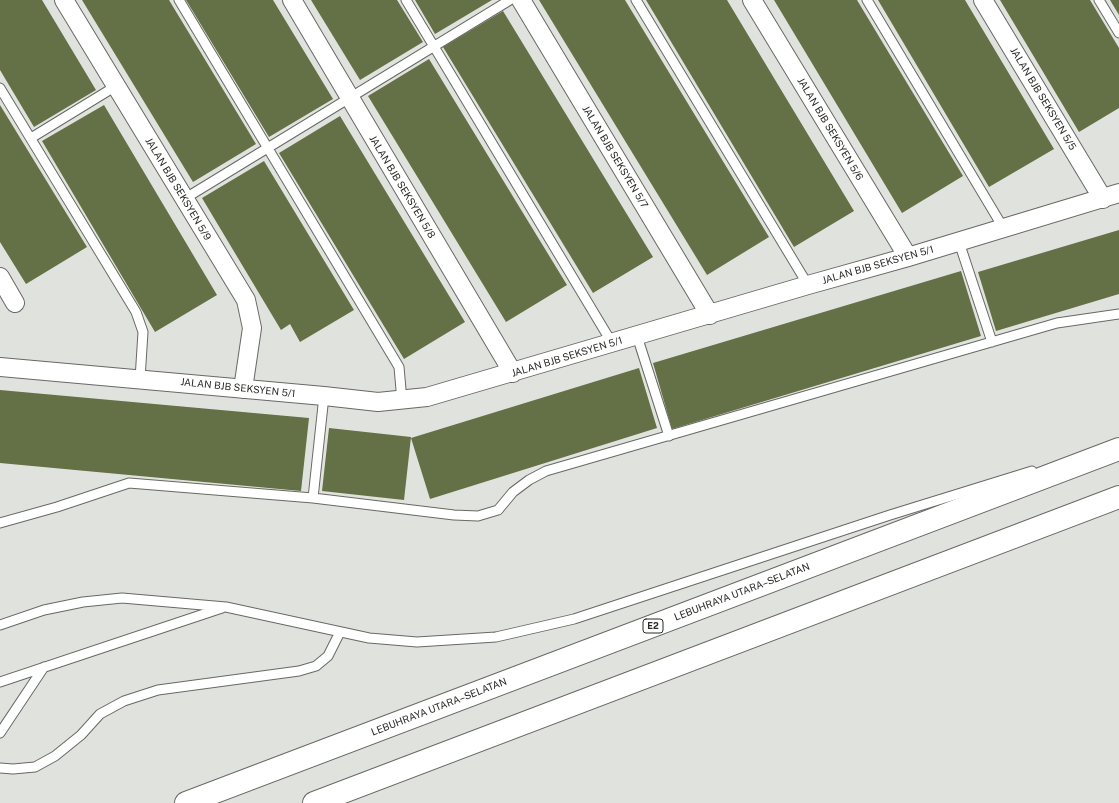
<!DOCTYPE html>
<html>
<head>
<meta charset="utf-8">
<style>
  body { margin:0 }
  canvas { display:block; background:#e0e2dd }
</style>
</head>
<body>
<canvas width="1119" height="803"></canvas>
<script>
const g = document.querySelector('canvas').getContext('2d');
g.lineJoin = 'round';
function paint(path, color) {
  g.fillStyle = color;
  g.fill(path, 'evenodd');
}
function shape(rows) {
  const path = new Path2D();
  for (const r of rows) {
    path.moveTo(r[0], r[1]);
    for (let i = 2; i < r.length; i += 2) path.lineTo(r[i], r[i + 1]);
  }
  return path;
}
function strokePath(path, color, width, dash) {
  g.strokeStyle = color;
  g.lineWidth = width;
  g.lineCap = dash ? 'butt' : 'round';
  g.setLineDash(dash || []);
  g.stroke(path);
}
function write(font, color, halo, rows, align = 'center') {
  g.font = font + ' "Public Sans",sans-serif';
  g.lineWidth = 4;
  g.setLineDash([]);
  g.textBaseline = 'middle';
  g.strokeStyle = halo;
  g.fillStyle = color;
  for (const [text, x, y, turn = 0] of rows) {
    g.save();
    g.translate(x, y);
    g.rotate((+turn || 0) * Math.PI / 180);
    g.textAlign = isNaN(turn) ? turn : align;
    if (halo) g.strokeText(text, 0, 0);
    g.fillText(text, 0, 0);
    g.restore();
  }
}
const building = shape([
  [0,0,42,0,96,90,34,127,0,70],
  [82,0,169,0,256,144,193,182],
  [186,0,273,0,333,99,269,137],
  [311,0,397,0,423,42,360,80],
  [415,0,492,0,435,34],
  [539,0,625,0,769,237,707,275],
  [646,0,727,0,854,211,794,247],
  [774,0,857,0,963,176,902,213],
  [878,0,965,0,1054,149,989,187],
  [1000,0,1090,0,1119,48,1119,108,1079,132],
  [1110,0,1119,0,1119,15],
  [503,11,653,257,593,293,443,47],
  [429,59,567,285,506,322,368,96],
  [0,105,87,247,26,284,0,242],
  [104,105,217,295,155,332,42,141],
  [340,116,465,322,404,359,279,153],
  [264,161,354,310,300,342,290,324,281,330,202,198],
  [1119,230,1119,294,996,331,978,272],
  [961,271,981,336,672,429,653,363],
  [639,368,657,428,430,499,411,438],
  [0,390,309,418,301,491,0,463],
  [329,428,411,437,404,500,322,491]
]);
const service = shape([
  [179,0,399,367,402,401],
  [406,0,612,343],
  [636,0,808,285],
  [867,0,1004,229],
  [1099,0,1119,33],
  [0,88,136,312,143,332,140,379],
  [31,138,116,86],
  [184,199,510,0],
  [959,242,992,342],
  [637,336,669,436],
  [313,498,324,396],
  [0,523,57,507,129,483,313,498,454,515,478,516,498,510,513,492,529,480,546,471,1057,323,1119,314],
  [0,625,44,610,83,602,122,598,226,607,369,638,417,642,496,637,574,619,890,515,1032,471],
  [0,682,222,608],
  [0,733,44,667],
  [0,768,13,769,35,767,55,756,81,735,100,714,124,701,158,690,299,671,316,666,328,656,340,632]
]);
const minor = shape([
  [64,0,246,300,252,328,243,389],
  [292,0,513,373],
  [521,0,710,315],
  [752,0,908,257],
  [983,0,1103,199],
  [0,277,15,303],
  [0,367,324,396,378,402,427,397,808,285,908,257,1119,193]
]);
const motorway = shape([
  [186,803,1119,449],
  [314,803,1119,497]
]);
const shields = [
  [653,626,20]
];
const shieldNames = [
  ["E2",653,626]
];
const streetNames = [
  ["JALAN BJB SEKSYEN 5/5",1043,99,59],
  ["JALAN BJB SEKSYEN 5/6",830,129,59],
  ["JALAN BJB SEKSYEN 5/7",615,157,59],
  ["JALAN BJB SEKSYEN 5/8",402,187,59],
  ["JALAN BJB SEKSYEN 5/9",178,189,59],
  ["JALAN BJB SEKSYEN 5/1",878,265,-16],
  ["JALAN BJB SEKSYEN 5/1",567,357,-17],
  ["JALAN BJB SEKSYEN 5/1",238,388,6],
  ["LEBUHRAYA UTARA–SELATAN",742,592,-21],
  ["LEBUHRAYA UTARA–SELATAN",439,707,-21]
];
paint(building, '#647045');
strokePath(service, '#686965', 11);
strokePath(minor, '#686965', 20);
strokePath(motorway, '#686965', 24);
strokePath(service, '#fff', 9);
strokePath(minor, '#fff', 18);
strokePath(motorway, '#fff', 22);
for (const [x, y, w] of shields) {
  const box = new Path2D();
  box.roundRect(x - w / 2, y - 7, w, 14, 3);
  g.fillStyle = '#fff';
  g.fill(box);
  strokePath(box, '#292927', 1);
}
write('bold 9px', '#292927', null, shieldNames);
write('10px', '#292927', '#fff', streetNames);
</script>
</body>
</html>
